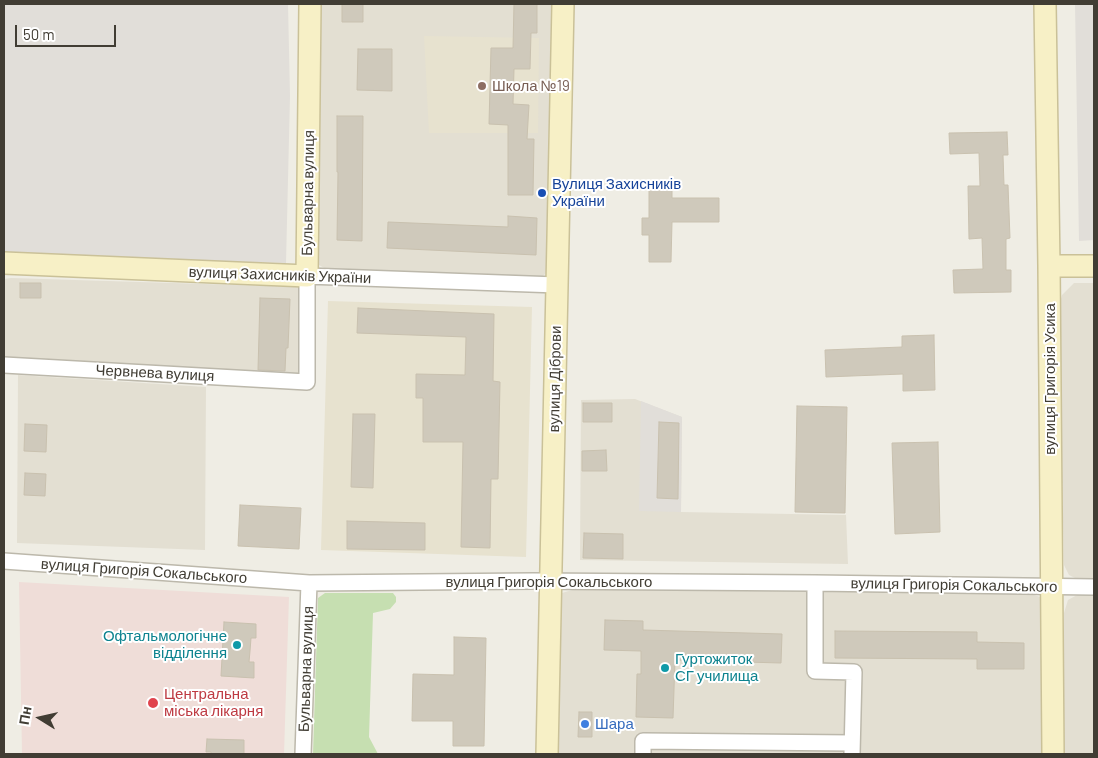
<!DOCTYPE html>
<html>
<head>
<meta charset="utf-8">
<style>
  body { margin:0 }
  #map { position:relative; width:1098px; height:758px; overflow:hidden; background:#efede4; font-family:Barlow,sans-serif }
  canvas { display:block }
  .frame { position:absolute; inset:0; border:5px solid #413d34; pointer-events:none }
  .north { position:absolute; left:15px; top:693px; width:50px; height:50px; -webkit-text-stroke:4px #fff; paint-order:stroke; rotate:280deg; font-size:14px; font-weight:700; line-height:20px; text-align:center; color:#413d34 }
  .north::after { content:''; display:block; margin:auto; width:18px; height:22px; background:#413d34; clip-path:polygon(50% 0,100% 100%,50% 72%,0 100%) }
  .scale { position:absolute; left:15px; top:25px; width:101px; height:22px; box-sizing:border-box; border:2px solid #413d34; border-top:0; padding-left:6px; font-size:15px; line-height:18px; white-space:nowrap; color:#413d34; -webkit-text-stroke:4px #fff; paint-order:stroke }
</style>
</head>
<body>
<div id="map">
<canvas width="1098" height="758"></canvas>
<div class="frame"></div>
<div class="north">Пн</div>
<div class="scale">50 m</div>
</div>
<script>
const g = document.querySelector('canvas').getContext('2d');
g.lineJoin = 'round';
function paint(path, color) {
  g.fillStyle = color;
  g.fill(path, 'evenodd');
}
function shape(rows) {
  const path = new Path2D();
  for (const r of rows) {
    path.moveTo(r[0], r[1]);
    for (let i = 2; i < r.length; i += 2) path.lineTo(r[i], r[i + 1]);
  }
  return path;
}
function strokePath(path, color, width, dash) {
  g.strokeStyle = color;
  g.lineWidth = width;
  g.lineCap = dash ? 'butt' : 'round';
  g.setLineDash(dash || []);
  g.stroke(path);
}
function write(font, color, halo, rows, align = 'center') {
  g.font = font + ' Barlow,sans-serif';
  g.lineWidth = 4;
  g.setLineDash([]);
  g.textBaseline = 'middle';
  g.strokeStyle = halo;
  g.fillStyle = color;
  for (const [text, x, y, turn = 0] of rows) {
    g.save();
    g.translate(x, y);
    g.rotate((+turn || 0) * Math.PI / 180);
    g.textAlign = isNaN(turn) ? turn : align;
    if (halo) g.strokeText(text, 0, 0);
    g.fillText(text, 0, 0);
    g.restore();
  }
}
const residential = shape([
  [316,4,554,4,547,272,543,276,533,277,326,269,319,265,314,257],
  [11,278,301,287,298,378,4,358,4,279],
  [1074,283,1094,283,1094,579,1077,579,1069,575,1064,565,1058,309,1062,295],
  [18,375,206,387,205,550,17,543],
  [635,399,682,417,681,512,846,515,848,564,580,560,581,400],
  [579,588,1031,594,1043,598,1048,754,556,754,558,604,562,593],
  [1079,594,1094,594,1094,754,1064,754,1064,613,1068,600]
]);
const industrial = shape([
  [4,4,288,4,290,96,286,263,4,255],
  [1075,4,1094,4,1094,240,1079,241],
  [641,401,682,417,681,512,639,511]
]);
const education = shape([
  [424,36,539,38,538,133,429,133],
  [328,301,532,307,526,557,321,550]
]);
const medical = shape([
  [19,582,289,597,284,754,22,754]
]);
const green = shape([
  [325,593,393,593,396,597,396,602,390,609,373,613,369,737,378,754,313,754,318,598]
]);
const building = shape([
  [342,4,363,4,363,22,342,22,342,4],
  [514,4,537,4,537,33,531,33,530,69,514,69,513,104,529,105,527,139,534,139,533,195,508,195,508,125,489,124,491,48,513,48,514,4],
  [358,49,392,49,392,91,357,90,358,49],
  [337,116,363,116,362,241,337,240,338,172,337,172,337,116],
  [1007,132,1008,155,1003,155,1004,185,1008,185,1010,238,1006,239,1006,270,1011,270,1011,292,954,293,953,270,983,269,982,238,969,239,968,186,980,186,979,153,950,154,949,133,1007,132],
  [649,181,672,181,672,198,719,198,719,222,672,222,671,262,649,262,649,235,642,235,642,218,649,218,649,181],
  [508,216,537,218,536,255,387,248,388,222,508,227,508,216],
  [20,283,41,283,41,298,20,298,20,283],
  [260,298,290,299,288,348,286,348,285,371,258,370,260,298],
  [358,308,494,314,493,381,500,382,498,479,491,479,490,548,461,547,463,442,423,442,423,398,416,398,416,374,465,375,466,337,357,333,358,308],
  [934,335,935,390,903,391,903,374,826,377,825,350,902,347,902,336,934,335],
  [583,403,612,403,612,422,583,422,583,403],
  [797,406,847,407,845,513,795,512,797,406],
  [353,414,375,414,373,488,351,487,353,414],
  [659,422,679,423,678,499,657,498,659,422],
  [25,424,47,425,46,452,24,451,25,424],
  [938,442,940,532,895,534,892,443,938,442],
  [606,450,607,471,582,471,582,451,606,450],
  [25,473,46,474,45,496,24,495,25,473],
  [240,505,301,508,299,549,238,546,240,505],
  [347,521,425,523,425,550,347,549,347,521],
  [584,533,623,534,623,559,583,558,584,533],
  [605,620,643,621,643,630,782,634,781,663,675,660,673,718,636,717,637,674,641,674,641,651,604,650,605,620],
  [224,622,256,624,256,638,251,638,250,651,249,662,254,662,254,678,221,676,224,622],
  [835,631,977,632,977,642,1024,643,1024,669,977,669,977,659,835,658,835,631],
  [454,637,486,638,484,746,453,746,453,721,412,721,413,674,454,675,454,637],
  [579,712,592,712,592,737,578,737,579,712],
  [207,739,244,740,244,754,211,754,211,752,206,752,207,739]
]);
const street = shape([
  [4,365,307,382,307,276,557,285],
  [4,561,309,583,533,581,815,583,1094,587],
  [815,583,815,671,854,672,852,754],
  [303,754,309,583],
  [643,754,643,741,852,743]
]);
const secondary = shape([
  [1045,4,1049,266,1053,754],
  [4,263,307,276,310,4],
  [1049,266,1094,266],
  [547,754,563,4]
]);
const markers = [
  [482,86,5,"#8d6e63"],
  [542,193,5,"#1a4fb4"],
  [237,645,5,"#0f9aa8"],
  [665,668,5,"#0f9aa8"],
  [153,703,6,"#e0444e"],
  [585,724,5,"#3f7fe0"]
];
const educationNames = [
  ["Школа №19",492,86]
];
const transitNames = [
  ["Вулиця Захисників",552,184],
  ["України",552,201]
];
const streetNames = [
  ["Бульварна вулиця",308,193,-89],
  ["вулиця Захисників України",280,275,2],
  ["Червнева вулиця",155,373,3],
  ["вулиця Діброви",555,379,-89],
  ["вулиця Григорія Усика",1050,379,-90],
  ["вулиця Григорія Сокальського",144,571,4],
  ["вулиця Григорія Сокальського",549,582],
  ["вулиця Григорія Сокальського",954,585,1],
  ["Бульварна вулиця",306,669,-88]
];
const cultureNames = [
  ["Офтальмологічне",227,636],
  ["відділення",227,653],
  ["Гуртожиток",675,659,"left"],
  ["СГ училища",675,676,"left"]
];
const healthNames = [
  ["Центральна",164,694],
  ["міська лікарня",164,711]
];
const shopNames = [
  ["Шара",595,724]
];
paint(residential, '#e3dfd2');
paint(industrial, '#e1ded9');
paint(education, '#e7e2cf');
paint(medical, '#efddd8');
paint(green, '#c6dfb1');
paint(building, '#cfc9bb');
strokePath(building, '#c9c1af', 1);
strokePath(street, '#bcb8ab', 18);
strokePath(secondary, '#cac198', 24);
strokePath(street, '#fff', 15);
strokePath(secondary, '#f7f0c6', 21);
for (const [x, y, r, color] of markers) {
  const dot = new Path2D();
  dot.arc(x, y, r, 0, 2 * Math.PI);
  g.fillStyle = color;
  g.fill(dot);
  strokePath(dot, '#fff', 2);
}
write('15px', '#785e54', '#fff', educationNames, 'left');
write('15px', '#164399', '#fff', transitNames, 'left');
write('15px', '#413d34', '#fff', streetNames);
write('15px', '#0d838f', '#fff', cultureNames, 'right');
write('15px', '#be3a42', '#fff', healthNames, 'left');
write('15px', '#366cbe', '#fff', shopNames, 'left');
</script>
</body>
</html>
